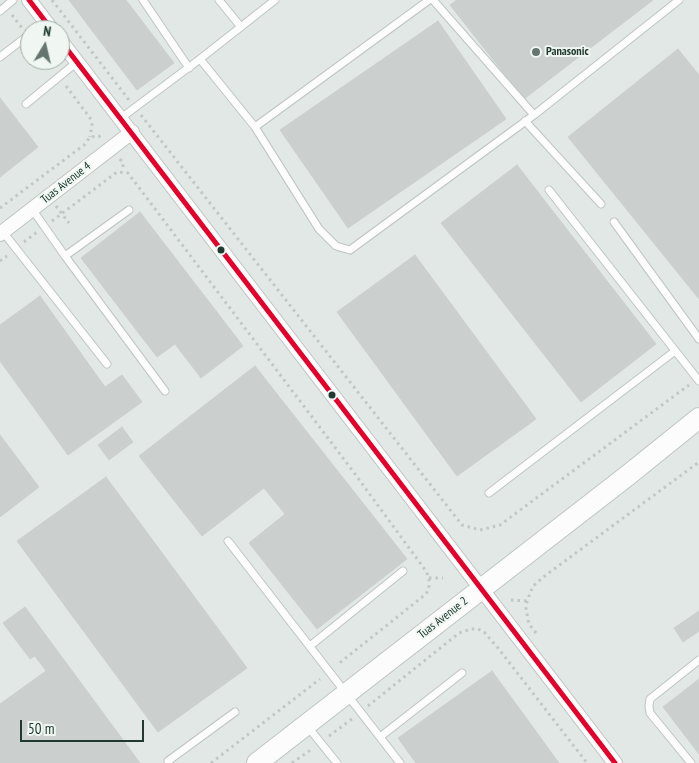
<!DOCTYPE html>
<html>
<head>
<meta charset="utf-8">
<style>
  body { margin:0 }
  #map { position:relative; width:699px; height:763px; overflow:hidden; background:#e2e8e5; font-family:"PT Sans Narrow",sans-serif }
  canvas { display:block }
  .north { position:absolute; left:20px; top:20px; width:50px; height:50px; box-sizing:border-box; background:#f0f7f3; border:1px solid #9daba5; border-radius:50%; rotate:9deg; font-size:14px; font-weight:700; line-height:20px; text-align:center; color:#213931 }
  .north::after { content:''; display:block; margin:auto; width:18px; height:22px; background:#657670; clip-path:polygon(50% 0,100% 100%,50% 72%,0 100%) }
  .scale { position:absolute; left:20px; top:720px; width:124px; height:22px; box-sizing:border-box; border:2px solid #213931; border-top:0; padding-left:6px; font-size:15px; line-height:18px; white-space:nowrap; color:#213931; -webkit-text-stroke:4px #f0f7f3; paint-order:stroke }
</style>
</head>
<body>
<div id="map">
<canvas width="699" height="763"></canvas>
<div class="north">N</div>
<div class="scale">50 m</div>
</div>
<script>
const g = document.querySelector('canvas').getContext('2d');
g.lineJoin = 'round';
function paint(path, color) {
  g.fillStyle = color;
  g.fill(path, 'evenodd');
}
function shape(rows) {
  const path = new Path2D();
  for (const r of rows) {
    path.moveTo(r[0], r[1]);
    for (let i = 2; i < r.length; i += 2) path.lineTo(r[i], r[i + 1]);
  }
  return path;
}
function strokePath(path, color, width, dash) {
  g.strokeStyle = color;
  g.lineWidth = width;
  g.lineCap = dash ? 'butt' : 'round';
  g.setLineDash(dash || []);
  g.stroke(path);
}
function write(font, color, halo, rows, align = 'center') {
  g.font = font + ' "PT Sans Narrow",sans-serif';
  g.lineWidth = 4;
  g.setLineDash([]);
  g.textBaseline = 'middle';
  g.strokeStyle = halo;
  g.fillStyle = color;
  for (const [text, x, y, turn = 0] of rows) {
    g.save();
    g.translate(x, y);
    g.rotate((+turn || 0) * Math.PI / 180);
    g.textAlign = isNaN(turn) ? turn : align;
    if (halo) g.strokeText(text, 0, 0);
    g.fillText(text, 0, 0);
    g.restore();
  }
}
const building = shape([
  [69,0,126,0,174,63,137,90,69,0],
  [457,0,653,0,524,99,450,5,457,0],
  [438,21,506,119,348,228,280,130,438,21],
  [678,49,699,75,699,299,568,137,678,49],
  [0,98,38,147,0,177,0,98],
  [517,165,656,344,581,402,441,223,517,165],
  [140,212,243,346,201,378,175,344,157,357,81,258,140,212],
  [415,255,536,419,457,476,337,312,415,255],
  [40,296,105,387,122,375,142,402,68,455,0,361,0,325,40,296],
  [255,366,407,559,317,629,249,543,285,514,264,488,202,536,139,456,255,366],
  [122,427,133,442,109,460,98,445,122,427],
  [0,435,39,487,0,517,0,435],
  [106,477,247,668,158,732,17,541,106,477],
  [25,607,140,763,0,763,0,704,46,671,35,656,30,659,3,623,25,607],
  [699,611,699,631,683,642,674,628,699,611],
  [492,671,559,763,416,763,398,738,492,671],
  [699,679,699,754,663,707,699,679]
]);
const path = shape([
  [52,0,129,100],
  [12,15,22,28],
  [46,60,53,69],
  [66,86,90,118,92,125,90,137],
  [141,115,462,525,480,530,500,525,689,385],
  [120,159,123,163,123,171],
  [56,206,69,223],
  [0,208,84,145,90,137,99,136,101,138],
  [52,221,117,172,128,173,355,474,426,571,429,578,429,588,426,594,337,665],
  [24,242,37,232],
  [0,261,7,256],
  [429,578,443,578],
  [511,600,527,601],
  [536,633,529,624,526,609,527,601,533,586,546,575,699,462],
  [368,706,459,633,471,629,478,629,484,632,498,648,587,763],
  [329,736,352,719],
  [211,763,320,679],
  [292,763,312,749]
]);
const lane = shape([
  [143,0,189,68],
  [219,0,241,27],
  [433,0,534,115],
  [0,11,13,0],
  [35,30,46,22],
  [0,57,30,34],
  [200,59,275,0],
  [26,104,77,62],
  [121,118,200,59,255,127,429,0],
  [525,121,601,204],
  [255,127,319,229,336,246,350,250,534,115,679,0],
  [549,190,699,381],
  [32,209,65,256,165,391],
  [614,222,699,339],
  [3,232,107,364],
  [65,256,129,210],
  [489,493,675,351],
  [228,541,400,763],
  [310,646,403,571],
  [308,727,337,763],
  [380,737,462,673],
  [169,763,168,761,235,712],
  [691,763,650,713,649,706,650,699,699,660]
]);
const street = shape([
  [29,0,52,30],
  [60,40,615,763],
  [0,234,132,132]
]);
const secondary = shape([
  [257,763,627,476,699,418]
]);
const bus1 = shape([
  [29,0,52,30],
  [60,40,615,763]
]);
const markers = [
  [536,52,5,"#657670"],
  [221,250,4.5,"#213931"],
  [332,395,4.5,"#213931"]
];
const poiNames = [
  ["Panasonic",546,52]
];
const streetNames = [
  ["Tuas Avenue 4",66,183,-38],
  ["Tuas Avenue 2",443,618,-38]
];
paint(building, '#cbd0ce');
strokePath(building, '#cbd0ce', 1);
strokePath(lane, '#bfc4c2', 9);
strokePath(street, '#bfc4c2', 16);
strokePath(secondary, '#bec5c2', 22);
strokePath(path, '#c0c8c4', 3, [2.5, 4]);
strokePath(lane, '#fbfcfb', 7);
strokePath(street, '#fbfcfb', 14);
strokePath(secondary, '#fbfcfb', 20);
strokePath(bus1, '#e4002b', 5);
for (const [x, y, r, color] of markers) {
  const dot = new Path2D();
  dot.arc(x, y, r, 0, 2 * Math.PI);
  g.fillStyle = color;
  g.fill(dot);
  strokePath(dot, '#f0f7f3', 2);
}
write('bold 12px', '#213931', '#f0f7f3', poiNames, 'left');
write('12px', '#213931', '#f0f7f3', streetNames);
</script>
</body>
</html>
